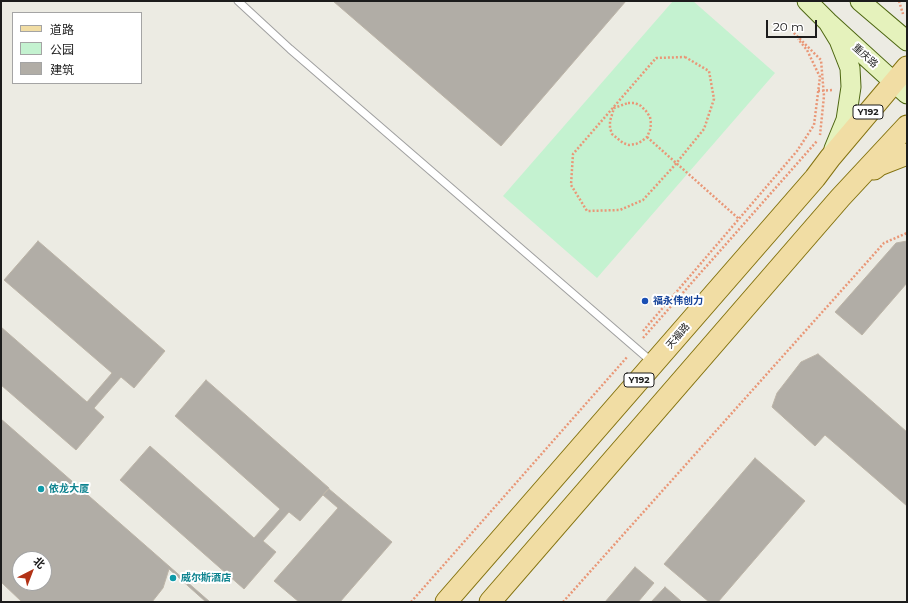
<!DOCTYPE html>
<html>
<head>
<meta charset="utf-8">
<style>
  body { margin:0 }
  #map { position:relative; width:908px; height:603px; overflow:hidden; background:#ecebe3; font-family:Montserrat,"Noto Sans SC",sans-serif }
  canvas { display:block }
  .frame { position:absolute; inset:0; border:2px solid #1c1c1c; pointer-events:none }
  .legend { position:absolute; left:12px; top:12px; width:130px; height:72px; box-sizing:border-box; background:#fff; border:1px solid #a4a4a4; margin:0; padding:5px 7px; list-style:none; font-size:12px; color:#1c1c1c }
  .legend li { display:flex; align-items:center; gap:8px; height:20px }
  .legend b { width:20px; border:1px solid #a4a4a4 }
  .north { position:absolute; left:12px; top:551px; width:40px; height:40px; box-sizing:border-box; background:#fff; border:1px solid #a4a4a4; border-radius:50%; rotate:42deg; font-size:11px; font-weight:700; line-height:16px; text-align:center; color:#1c1c1c }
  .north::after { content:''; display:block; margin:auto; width:14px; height:18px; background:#b23216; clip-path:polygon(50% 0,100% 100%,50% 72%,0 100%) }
  .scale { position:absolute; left:766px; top:20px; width:51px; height:18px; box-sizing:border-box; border:2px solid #1c1c1c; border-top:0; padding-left:5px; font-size:12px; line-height:14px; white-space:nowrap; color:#1c1c1c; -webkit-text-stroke:3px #fff; paint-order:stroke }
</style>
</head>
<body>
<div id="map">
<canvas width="908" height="603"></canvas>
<div class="frame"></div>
<ul class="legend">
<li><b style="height:5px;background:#f1dda4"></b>道路</li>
<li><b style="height:11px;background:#c4f2d0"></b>公园</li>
<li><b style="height:11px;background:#b1ada6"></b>建筑</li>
</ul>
<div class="north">北</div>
<div class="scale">20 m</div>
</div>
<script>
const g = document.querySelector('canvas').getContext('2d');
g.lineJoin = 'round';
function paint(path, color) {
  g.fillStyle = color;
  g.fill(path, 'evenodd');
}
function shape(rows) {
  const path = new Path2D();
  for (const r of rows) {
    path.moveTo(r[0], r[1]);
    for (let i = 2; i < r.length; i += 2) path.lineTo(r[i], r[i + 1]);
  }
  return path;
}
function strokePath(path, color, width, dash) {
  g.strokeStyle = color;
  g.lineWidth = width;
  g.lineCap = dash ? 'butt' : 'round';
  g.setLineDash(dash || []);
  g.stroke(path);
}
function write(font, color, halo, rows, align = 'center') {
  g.font = font + ' Montserrat,"Noto Sans SC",sans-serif';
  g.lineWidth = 4;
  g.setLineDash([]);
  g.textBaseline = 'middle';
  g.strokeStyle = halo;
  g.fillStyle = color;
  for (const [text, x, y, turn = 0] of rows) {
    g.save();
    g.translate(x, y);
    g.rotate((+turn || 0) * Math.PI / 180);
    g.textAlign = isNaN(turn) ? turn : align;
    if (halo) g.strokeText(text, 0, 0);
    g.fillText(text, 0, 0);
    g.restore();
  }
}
const park = shape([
  [673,1,693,1,775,73,597,278,503,196]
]);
const building = shape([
  [333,1,626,1,501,146,333,1],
  [38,241,165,351,134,388,121,377,94,408,104,417,76,450,1,385,1,327,87,402,112,373,4,280,38,241],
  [907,241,907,283,862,335,835,312,896,243,907,241],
  [818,354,907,432,907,506,825,435,815,446,772,407,777,393,801,362,818,354],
  [206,380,329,488,300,521,289,512,263,541,276,552,244,589,120,480,150,446,254,538,280,509,175,416,206,380],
  [1,419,210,602,22,602,1,582,1,419],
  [20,559,44,559,44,583,20,583,20,559],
  [755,458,805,501,718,602,709,602,664,564,755,458],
  [329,489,392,542,340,602,299,602,274,581,338,508,323,495,329,489],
  [635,567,654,583,638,602,605,602,635,567],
  [169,569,206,602,152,602,163,588,169,569],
  [665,587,682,602,651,602,665,587]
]);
const path = shape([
  [899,1,903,14],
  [791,30,821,60,824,96,820,135],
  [685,57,709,71,714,99,704,129,674,166,643,200,620,210,587,211,571,185,573,154,656,58,685,57],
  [818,91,833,90],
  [628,103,635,103,641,106,646,111,650,117,651,124,650,130,647,137,642,141,636,144,629,145,623,143,612,134,610,128,610,121,614,108,628,103],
  [647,137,739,219],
  [643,331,797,151,814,125,820,77,807,50,798,39],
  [643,338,817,141],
  [411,602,628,356],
  [563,602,884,243,907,233]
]);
const service = shape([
  [238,1,290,49,652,362]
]);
const secondary = shape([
  [807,1,828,22,907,94],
  [860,1,907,41],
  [828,22,839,40,850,68,851,87,846,120,834,149]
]);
const primary = shape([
  [874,169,879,165,907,154],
  [446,602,815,178,830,158,907,67],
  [490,602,840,198,907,126]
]);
const markers = [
  [645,301,4,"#1a4fb4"],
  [41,489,4,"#0f9aa8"],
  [173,578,4,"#0f9aa8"]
];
const shields = [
  [868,112,30],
  [639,380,30]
];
const shieldNames = [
  ["Y192",868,112],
  ["Y192",639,380]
];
const streetNames = [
  ["重庆路",865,56,42],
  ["天福路",678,336,-49]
];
const transitNames = [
  ["福永伟创力",653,301]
];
const cultureNames = [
  ["依龙大厦",49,489],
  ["威尔斯酒店",181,578]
];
paint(park, '#c4f2d0');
paint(building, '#b1ada6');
strokePath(building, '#bcb4a7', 1);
strokePath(service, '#a0a0a0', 9);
strokePath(secondary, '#4d6611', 21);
strokePath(primary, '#847310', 23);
strokePath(path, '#e99777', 2.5, [2, 2]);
strokePath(service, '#fff', 7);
strokePath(secondary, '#e5f2bc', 19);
strokePath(primary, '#f1dda4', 21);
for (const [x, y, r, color] of markers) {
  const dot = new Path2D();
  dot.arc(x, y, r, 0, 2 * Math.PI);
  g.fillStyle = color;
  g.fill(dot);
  strokePath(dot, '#fff', 1.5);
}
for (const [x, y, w] of shields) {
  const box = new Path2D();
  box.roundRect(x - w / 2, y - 7, w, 14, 3);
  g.fillStyle = '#fff';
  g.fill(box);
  strokePath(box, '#1c1c1c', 1);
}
write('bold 9px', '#1c1c1c', null, shieldNames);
write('10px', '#1c1c1c', '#fff', streetNames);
write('bold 10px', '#164399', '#fff', transitNames, 'left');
write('bold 10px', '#0d838f', '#fff', cultureNames, 'left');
</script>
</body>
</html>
